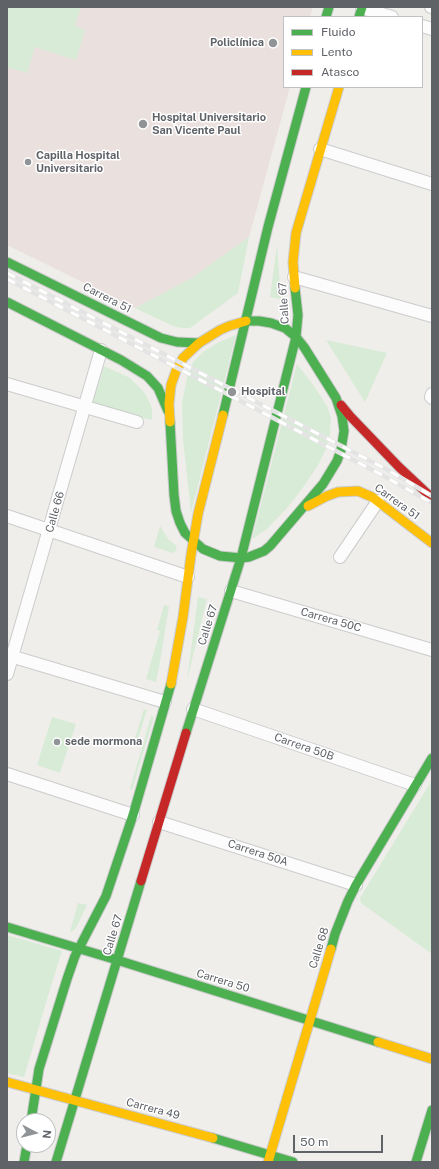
<!DOCTYPE html>
<html>
<head>
<meta charset="utf-8">
<style>
  body { margin:0 }
  #map { position:relative; width:439px; height:1169px; overflow:hidden; background:#efeeea; font-family:"Public Sans",sans-serif }
  canvas { display:block }
  .frame { position:absolute; inset:0; border:8px solid #5f6368; pointer-events:none }
  .legend { position:absolute; left:283px; top:16px; width:140px; height:72px; box-sizing:border-box; background:#fff; border:1px solid #bfc1c3; margin:0; padding:5px 7px; list-style:none; font-size:12px; color:#5f6368 }
  .legend li { display:flex; align-items:center; gap:8px; height:20px }
  .legend b { width:20px; border:1px solid #bfc1c3 }
  .north { position:absolute; left:16px; top:1113px; width:40px; height:40px; box-sizing:border-box; background:#fff; border:1px solid #bfc1c3; border-radius:50%; rotate:97deg; font-size:11px; font-weight:700; line-height:16px; text-align:center; color:#5f6368 }
  .north::after { content:''; display:block; margin:auto; width:14px; height:18px; background:#919496; clip-path:polygon(50% 0,100% 100%,50% 72%,0 100%) }
  .scale { position:absolute; left:293px; top:1135px; width:90px; height:18px; box-sizing:border-box; border:2px solid #5f6368; border-top:0; padding-left:5px; font-size:12px; line-height:14px; white-space:nowrap; color:#5f6368; -webkit-text-stroke:3px #fff; paint-order:stroke }
</style>
</head>
<body>
<div id="map">
<canvas width="439" height="1169"></canvas>
<div class="frame"></div>
<ul class="legend">
<li><b style="height:5px;background:#4caf50"></b>Fluido</li>
<li><b style="height:5px;background:#ffc107"></b>Lento</li>
<li><b style="height:5px;background:#c62828"></b>Atasco</li>
</ul>
<div class="north">N</div>
<div class="scale">50 m</div>
</div>
<script>
const g = document.querySelector('canvas').getContext('2d');
g.lineJoin = 'round';
function paint(path, color) {
  g.fillStyle = color;
  g.fill(path, 'evenodd');
}
function shape(rows) {
  const path = new Path2D();
  for (const r of rows) {
    path.moveTo(r[0], r[1]);
    for (let i = 2; i < r.length; i += 2) path.lineTo(r[i], r[i + 1]);
  }
  return path;
}
function strokePath(path, color, width, dash) {
  g.strokeStyle = color;
  g.lineWidth = width;
  g.lineCap = dash ? 'butt' : 'round';
  g.setLineDash(dash || []);
  g.stroke(path);
}
function write(font, color, halo, rows, align = 'center') {
  g.font = font + ' "Public Sans",sans-serif';
  g.lineWidth = 3;
  g.setLineDash([]);
  g.textBaseline = 'middle';
  g.strokeStyle = halo;
  g.fillStyle = color;
  for (const [text, x, y, turn = 0] of rows) {
    g.save();
    g.translate(x, y);
    g.rotate((+turn || 0) * Math.PI / 180);
    g.textAlign = isNaN(turn) ? turn : align;
    if (halo) g.strokeText(text, 0, 0);
    g.fillText(text, 0, 0);
    g.restore();
  }
}
const medical = shape([
  [7,7,313,7,310,17,284,17,284,87,290,87,249,237,192,278,135,308,7,245]
]);
const green = shape([
  [7,7,81,7,75,26,85,30,76,60,35,47,27,73,7,67],
  [249,237,238,293,190,328,181,328,173,326,135,308,192,278],
  [277,245,281,299,270,297],
  [236,335,191,513,183,439,182,403,188,373,194,361,203,352,219,342],
  [326,340,387,353,365,402],
  [297,364,314,386,327,406,331,418,330,434,326,449,318,465,304,486,287,508,267,529,252,539],
  [104,366,130,378,144,392,149,401,152,408,152,420,92,405],
  [160,526,168,539,177,546,175,552,173,553,154,547],
  [198,597,207,599,187,680],
  [164,605,169,606,160,662,156,682,146,679,160,631,157,630],
  [144,709,147,710,137,742,134,741],
  [151,716,154,717,132,790,130,789],
  [52,717,76,724,60,773,37,765],
  [432,780,432,954,361,903,360,898],
  [78,903,87,905,77,926,74,930,70,932],
  [7,935,62,951,51,986,24,1077,7,1073]
]);
const street = shape([
  [431,7,432,7],
  [362,8,392,17],
  [422,26,432,29],
  [320,149,432,184],
  [294,277,432,316],
  [7,384,137,422],
  [432,394,431,397,432,398],
  [7,516,188,577],
  [340,557,378,501],
  [231,591,432,650],
  [7,655,165,702],
  [7,674,101,350],
  [193,709,415,785],
  [7,774,133,815],
  [159,822,356,885]
]);
const fast = shape([
  [326,17,329,7],
  [359,17,362,7],
  [7,262,161,338,177,342,199,343],
  [7,302,121,360,147,376,158,388,168,411],
  [223,415,268,227,306,87],
  [170,422,174,495,176,511,180,523,185,533,203,549,220,556,241,558,249,557,264,551,270,546,323,484,337,461,341,450,344,431,342,416,336,398,304,347,296,337,285,328,271,323,259,321,246,321],
  [186,733,241,558,296,337,298,315,295,288],
  [7,927,117,960,378,1042],
  [331,949,335,934,348,901,356,885,432,758],
  [31,1121,39,1069,67,979,75,956,106,896,133,815,171,684],
  [213,1138,293,1162],
  [24,1162,27,1145],
  [56,1162,141,881],
  [416,1162,432,1110]
]);
const slow = shape([
  [295,288,293,262,296,233,339,87],
  [170,422,169,404,171,385,176,371,183,358,199,343,220,330,229,326,246,321],
  [308,506,327,496,338,492,358,491,372,497,432,543],
  [171,684,183,617,191,555,198,514,223,415],
  [378,1042,432,1059],
  [7,1082,213,1138],
  [268,1162,331,949]
]);
const jam = shape([
  [341,405,350,416,399,467,432,498],
  [141,881,186,733]
]);
const rail = shape([
  [7,273,386,469,432,496],
  [7,279,105,330,382,475,432,503]
]);
const markers = [
  [273,43,5,"#919496"],
  [143,124,5,"#919496"],
  [28,162,4,"#919496"],
  [232,392,5,"#919496"],
  [57,742,4,"#919496"]
];
const poiNames = [
  ["Policlínica",264,43,"right"],
  ["Hospital Universitario",152,118],
  ["San Vicente Paul",152,131],
  ["Capilla Hospital",36,156],
  ["Universitario",36,169],
  ["Hospital",241,392],
  ["sede mormona",65,742]
];
const streetNames = [
  ["Carrera 51",107,298,27],
  ["Calle 67",284,303,-94],
  ["Carrera 51",397,502,36],
  ["Calle 66",55,512,-74],
  ["Carrera 50C",331,620,16],
  ["Calle 67",208,625,-73],
  ["Carrera 50B",304,747,19],
  ["Carrera 50A",258,853,18],
  ["Calle 67",113,935,-73],
  ["Calle 68",319,948,-73],
  ["Carrera 50",223,981,17],
  ["Carrera 49",153,1109,15]
];
paint(medical, '#eae0de');
paint(green, '#d8ebd6');
strokePath(street, '#cbcccc', 14);
strokePath(fast, '#cacacb', 11);
strokePath(slow, '#cacacb', 11);
strokePath(jam, '#cacacb', 11);
strokePath(street, '#fdfcfc', 12);
strokePath(fast, '#4caf50', 9);
strokePath(slow, '#ffc107', 9);
strokePath(jam, '#c62828', 9);
strokePath(rail, '#e4e4e4', 4.5);
strokePath(rail, '#fff', 3, [9]);
for (const [x, y, r, color] of markers) {
  const dot = new Path2D();
  dot.arc(x, y, r, 0, 2 * Math.PI);
  g.fillStyle = color;
  g.fill(dot);
  strokePath(dot, '#fff', 1.5);
}
write('bold 11px', '#5f6368', '#fff', poiNames, 'left');
write('11px', '#5f6368', '#fff', streetNames);
</script>
</body>
</html>
